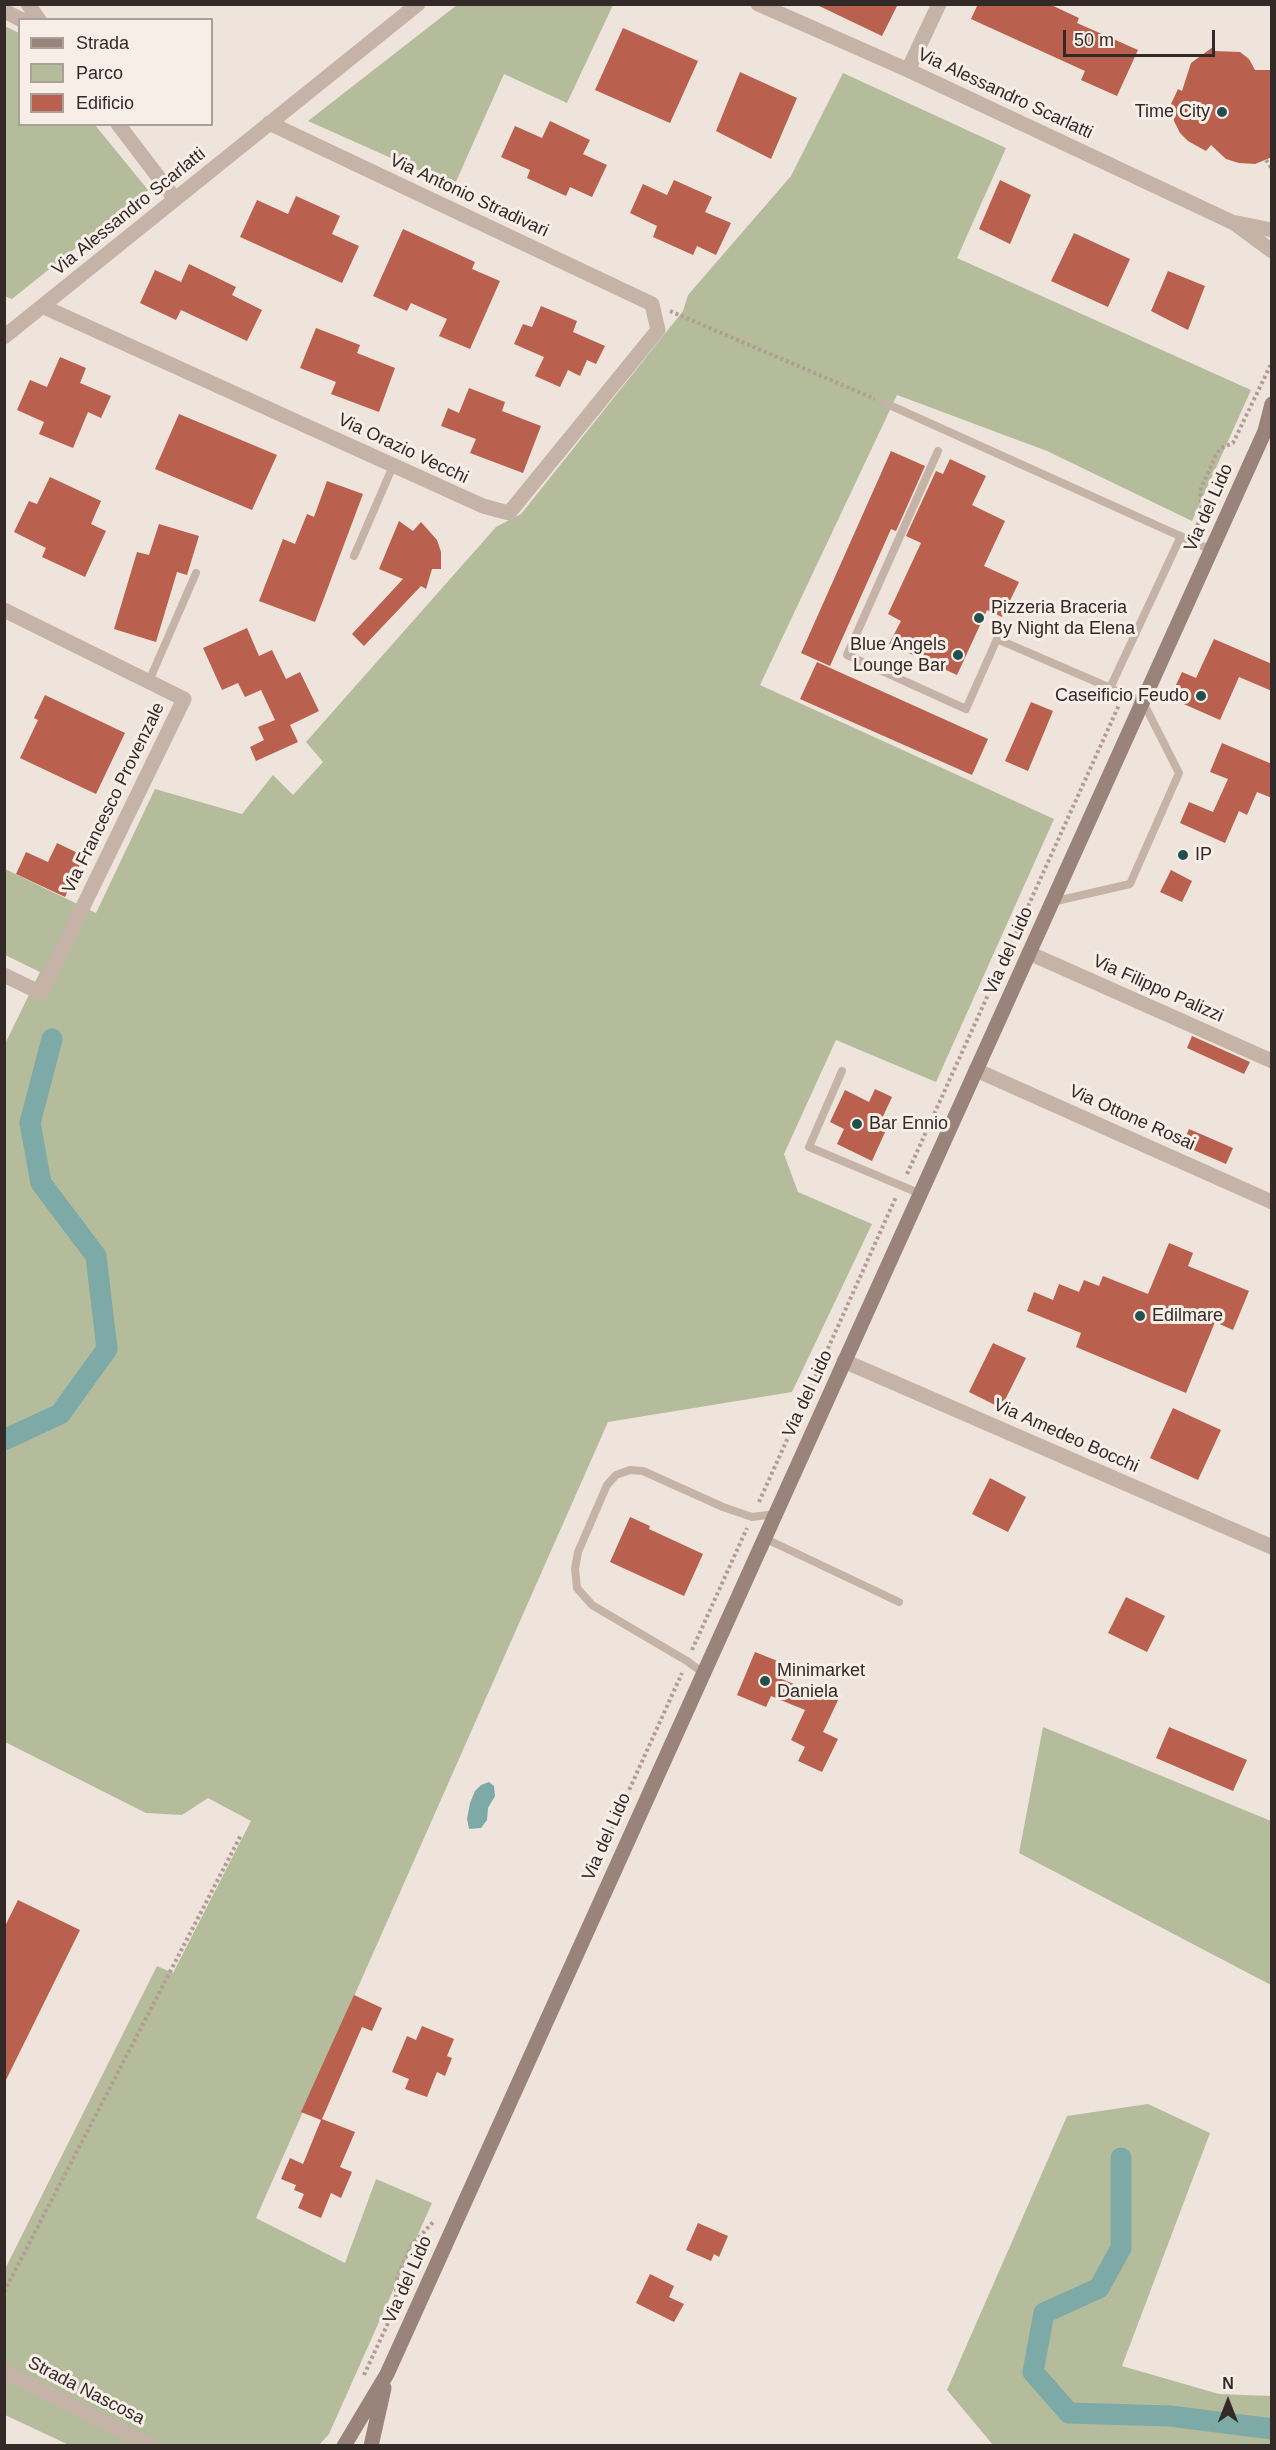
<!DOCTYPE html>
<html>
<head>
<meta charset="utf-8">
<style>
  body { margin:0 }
  #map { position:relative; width:1276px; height:2450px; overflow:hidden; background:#efe4db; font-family:Helvetica,sans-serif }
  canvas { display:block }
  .frame { position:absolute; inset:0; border:6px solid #332a27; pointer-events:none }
  .legend { position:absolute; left:18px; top:18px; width:195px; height:108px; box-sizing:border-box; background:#f7eee7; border:2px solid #a9a09a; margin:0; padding:8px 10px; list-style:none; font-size:18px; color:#332a27 }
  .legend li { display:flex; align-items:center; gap:12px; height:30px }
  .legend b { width:30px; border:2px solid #a9a09a }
  .north { position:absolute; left:1198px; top:2372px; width:60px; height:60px; -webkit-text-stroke:4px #f7eee7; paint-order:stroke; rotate:0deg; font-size:16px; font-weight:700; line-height:24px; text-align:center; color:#332a27 }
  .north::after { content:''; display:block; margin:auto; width:21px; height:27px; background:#332a27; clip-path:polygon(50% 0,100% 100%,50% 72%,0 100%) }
  .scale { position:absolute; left:1063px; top:30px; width:152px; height:27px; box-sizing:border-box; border:3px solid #332a27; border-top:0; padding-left:8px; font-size:18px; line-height:21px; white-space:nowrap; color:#332a27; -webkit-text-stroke:4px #f7eee7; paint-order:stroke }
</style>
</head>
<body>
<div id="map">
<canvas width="1276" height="2450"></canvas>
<div class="frame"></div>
<ul class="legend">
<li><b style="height:8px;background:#99837a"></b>Strada</li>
<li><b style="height:16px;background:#b4bc9c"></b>Parco</li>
<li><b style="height:16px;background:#b9604e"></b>Edificio</li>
</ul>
<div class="north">N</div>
<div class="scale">50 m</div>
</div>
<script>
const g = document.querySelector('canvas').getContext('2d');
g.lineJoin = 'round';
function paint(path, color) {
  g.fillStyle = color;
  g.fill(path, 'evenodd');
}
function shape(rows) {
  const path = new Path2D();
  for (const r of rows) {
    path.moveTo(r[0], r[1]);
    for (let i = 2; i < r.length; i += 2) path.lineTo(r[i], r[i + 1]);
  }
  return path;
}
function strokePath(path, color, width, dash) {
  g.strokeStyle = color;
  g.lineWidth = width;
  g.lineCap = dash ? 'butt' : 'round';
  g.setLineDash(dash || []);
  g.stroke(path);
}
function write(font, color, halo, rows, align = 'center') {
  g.font = font + ' Helvetica,sans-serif';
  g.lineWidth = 6;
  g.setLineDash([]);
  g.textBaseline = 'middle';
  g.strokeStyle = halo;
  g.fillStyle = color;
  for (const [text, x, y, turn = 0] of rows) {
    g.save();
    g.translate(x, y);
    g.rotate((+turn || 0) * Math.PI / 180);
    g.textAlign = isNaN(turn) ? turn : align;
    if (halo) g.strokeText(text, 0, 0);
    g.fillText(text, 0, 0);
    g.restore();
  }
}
const green = shape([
  [457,5,613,5,567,103,504,74,454,186,308,121],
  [5,26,19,33,20,124,95,125,148,190,12,299,4,296],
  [843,73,1006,148,957,258,1251,390,1192,521,1047,451,897,395,760,685,1054,819,936,1082,836,1040,784,1154,798,1192,872,1224,792,1392,608,1422,256,2218,345,2263,376,2179,432,2203,329,2434,319,2445,69,2445,5,2415,5,2269,157,1966,173,1973,251,1821,208,1798,182,1815,146,1813,5,1742,4,1046,40,972,5,955,5,869,96,913,155,789,242,814,273,775,293,795,323,762,306,742,496,527,521,514,683,311,688,295,791,176],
  [1043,1727,1271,1821,1271,1985,1019,1853],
  [1148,2104,1210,2133,1122,2366,1219,2394,1271,2396,1271,2445,993,2445,947,2390,1067,2116]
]);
const water = shape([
  [489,1782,494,1786,495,1796,488,1808,487,1820,481,1828,469,1829,467,1819,470,1803,475,1791,481,1785]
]);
const canal = shape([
  [4,1440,60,1414,107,1349,96,1256,41,1183,30,1123,52,1039],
  [1121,2158,1121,2248,1099,2288,1044,2313,1033,2372,1069,2413,1170,2416,1272,2429]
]);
const building = shape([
  [815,4,898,4,882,36],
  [978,4,1049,4,1079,18,1077,23,1138,50,1117,96,1081,80,1085,71,971,19],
  [623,28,698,61,670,123,595,90],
  [1213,47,1215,51,1240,52,1249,59,1255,70,1272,70,1272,157,1255,164,1239,163,1226,159,1211,145,1206,151,1188,141,1180,133,1174,121,1171,104,1178,89,1182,91,1191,63],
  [740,72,797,98,771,159,716,131],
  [550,121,590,140,583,154,607,165,592,197,570,187,566,196,527,178,530,170,501,157,515,126,542,138],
  [674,180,712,197,705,212,731,223,716,255,697,246,693,255,653,237,657,226,630,213,643,184,667,195],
  [1000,180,1031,195,1010,244,979,229],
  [296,196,340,216,332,234,359,246,342,283,240,237,257,200,288,214],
  [403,229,475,262,472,269,500,281,470,349,439,336,447,319,411,303,407,311,373,296],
  [1074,233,1130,259,1108,307,1051,281],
  [189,264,236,287,232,295,262,310,247,341,181,310,176,320,140,303,155,270,181,282],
  [1168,271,1205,286,1188,330,1151,311],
  [541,306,577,321,573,332,605,346,596,364,587,360,580,376,568,370,560,387,535,376,544,357,514,344,523,324,532,327],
  [316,328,360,345,357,353,395,368,379,412,331,394,336,382,300,368],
  [60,357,86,368,80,383,111,396,101,418,88,412,73,448,39,434,44,422,17,410,30,380,47,387],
  [469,388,505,402,502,411,541,426,523,473,470,453,476,439,441,426,448,408,459,413],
  [179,414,277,455,252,510,155,469],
  [891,451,925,466,896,531,891,529,830,666,801,653],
  [950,459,986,476,972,505,1005,521,984,566,1019,582,1002,617,987,610,957,675,889,644,901,621,888,614,921,543,906,536,936,471,943,474],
  [50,477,101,501,91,524,106,531,85,577,42,557,46,548,14,532,29,501,37,504],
  [327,481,363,494,315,622,259,601,283,539,295,544,307,514,314,517],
  [399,521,413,531,421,522,437,540,441,552,441,569,432,569,426,589,421,586,364,646,352,634,403,579,379,569],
  [159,524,199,536,187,575,177,572,156,642,114,629,137,552,149,555],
  [247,628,259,656,272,650,286,679,300,672,319,711,290,725,298,742,256,761,250,747,264,740,258,727,275,720,261,690,245,697,238,683,222,690,203,648],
  [1214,639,1272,664,1272,691,1239,677,1220,720,1170,698,1182,672,1196,678],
  [817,662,988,739,972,775,800,699],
  [45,695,125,733,96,794,20,758,38,720,34,718],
  [1031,702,1053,711,1028,771,1005,761],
  [1222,743,1272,764,1272,798,1257,792,1247,815,1239,811,1225,843,1180,823,1189,802,1213,812,1228,779,1210,772],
  [57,843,84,856,65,897,16,874,26,852,48,862],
  [1171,870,1192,881,1182,902,1160,892],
  [1192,1036,1250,1062,1244,1074,1187,1048],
  [875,1089,892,1097,878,1127,886,1130,872,1161,837,1144,844,1129,830,1122,845,1090,869,1102],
  [1189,1129,1233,1148,1226,1164,1182,1145],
  [1169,1243,1193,1253,1188,1266,1249,1291,1233,1330,1215,1322,1186,1393,1076,1347,1081,1333,1027,1311,1034,1292,1053,1300,1059,1284,1079,1292,1084,1280,1099,1286,1103,1276,1148,1294],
  [993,1343,1026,1358,1001,1408,969,1392],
  [1173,1408,1221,1430,1198,1480,1150,1458],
  [990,1478,1026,1497,1008,1532,972,1514],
  [630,1517,650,1526,649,1529,703,1554,684,1596,610,1562],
  [1126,1597,1165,1616,1147,1652,1108,1633],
  [755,1652,785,1664,779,1678,814,1692,816,1687,839,1698,823,1732,838,1739,822,1772,798,1761,805,1747,791,1740,805,1710,771,1696,766,1707,737,1695],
  [1169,1727,1247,1760,1233,1791,1156,1758],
  [18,1900,80,1930,4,2084,4,1928],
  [354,1995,382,2008,372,2031,362,2027,322,2119,355,2132,340,2167,352,2172,341,2198,331,2193,321,2218,298,2208,304,2194,294,2190,296,2185,281,2179,290,2158,303,2164,321,2120,301,2112],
  [422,2026,454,2039,447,2056,452,2058,445,2076,437,2072,427,2097,405,2089,409,2079,392,2072,407,2036,416,2040],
  [698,2223,728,2236,719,2257,714,2254,711,2261,686,2250],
  [650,2274,674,2286,669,2297,684,2304,674,2322,636,2303]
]);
const path = shape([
  [1266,160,1272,169],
  [670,311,875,399],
  [1195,531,1202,514,1200,491,1216,455,1221,448,1233,443,1272,362],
  [907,1174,1119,705],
  [759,1502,896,1197],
  [692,1650,747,1528],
  [607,1839,682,1673],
  [4,2292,241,1835],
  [364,2375,395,2308,397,2278,411,2246,435,2220]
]);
const service = shape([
  [885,403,1211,550],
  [938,451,847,655,966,709,997,639,1143,702,1179,773,1130,884,1052,902],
  [354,556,393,466],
  [149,681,196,573],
  [1110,688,1181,536],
  [842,1071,809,1147,921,1194],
  [764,1538,899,1602],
  [703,1673,687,1661,592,1605,577,1588,575,1569,578,1552,607,1485,616,1475,630,1470,643,1471,723,1507,752,1517,775,1514]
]);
const minor = shape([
  [28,4,39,20],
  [758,4,908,70,1234,223,1272,251],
  [4,11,22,20],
  [908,70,939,4],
  [118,124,175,199],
  [1237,223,1272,230],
  [44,307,483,506,509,513,658,330,652,304,269,123],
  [4,337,418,4],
  [4,610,184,699,41,993,4,975],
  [1029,953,1272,1061],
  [976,1070,1272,1202],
  [844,1361,1272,1547]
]);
const tertiary = shape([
  [4,2371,151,2446]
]);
const secondary = shape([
  [344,2446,387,2374,1265,431,1272,404],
  [371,2446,384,2388]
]);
const markers = [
  [1222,112,6,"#21504f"],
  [979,618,6,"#21504f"],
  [958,655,6,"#21504f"],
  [1201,696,6,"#21504f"],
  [1183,855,6,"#21504f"],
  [857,1124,6,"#21504f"],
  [1140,1316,6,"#21504f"],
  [765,1681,6,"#21504f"]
];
const streetNames = [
  ["Via Alessandro Scarlatti",1005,94,25],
  ["Via Antonio Stradivari",469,196,25],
  ["Via Alessandro Scarlatti",129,212,-39],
  ["Via Orazio Vecchi",403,449,25],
  ["Via del Lido",1209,508,-66],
  ["Via Francesco Provenzale",114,798,-64],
  ["Via del Lido",1009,951,-66],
  ["Via Filippo Palizzi",1158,989,24],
  ["Via Ottone Rosai",1132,1118,24],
  ["Via del Lido",808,1394,-65],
  ["Via Amedeo Bocchi",1066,1436,24],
  ["Via del Lido",607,1837,-66],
  ["Via del Lido",408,2280,-66],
  ["Strada Nascosa",86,2391,27]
];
const poiNames = [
  ["Time City",1210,112,"right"],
  ["Pizzeria Braceria",991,608],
  ["By Night da Elena",991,629],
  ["Blue Angels",946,645,"right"],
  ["Lounge Bar",946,666,"right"],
  ["Caseificio Feudo",1189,696,"right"],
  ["IP",1195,855],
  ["Bar Ennio",869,1124],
  ["Edilmare",1152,1316],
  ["Minimarket",777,1671],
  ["Daniela",777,1692]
];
paint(green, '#b4bc9c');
paint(water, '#7da9a7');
strokePath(canal, '#7da9a7', 21);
paint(building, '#b9604e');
strokePath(path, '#b19d93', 4, [3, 3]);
strokePath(service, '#c5b3a8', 8);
strokePath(minor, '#c5b3a8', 15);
strokePath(tertiary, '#c5b3a8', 15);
strokePath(secondary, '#99837a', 15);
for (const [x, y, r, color] of markers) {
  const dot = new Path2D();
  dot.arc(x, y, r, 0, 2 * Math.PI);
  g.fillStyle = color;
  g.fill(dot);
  strokePath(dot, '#f7eee7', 2);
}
write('18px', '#332a27', '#f7eee7', streetNames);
write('18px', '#332a27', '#f7eee7', poiNames, 'left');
</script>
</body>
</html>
